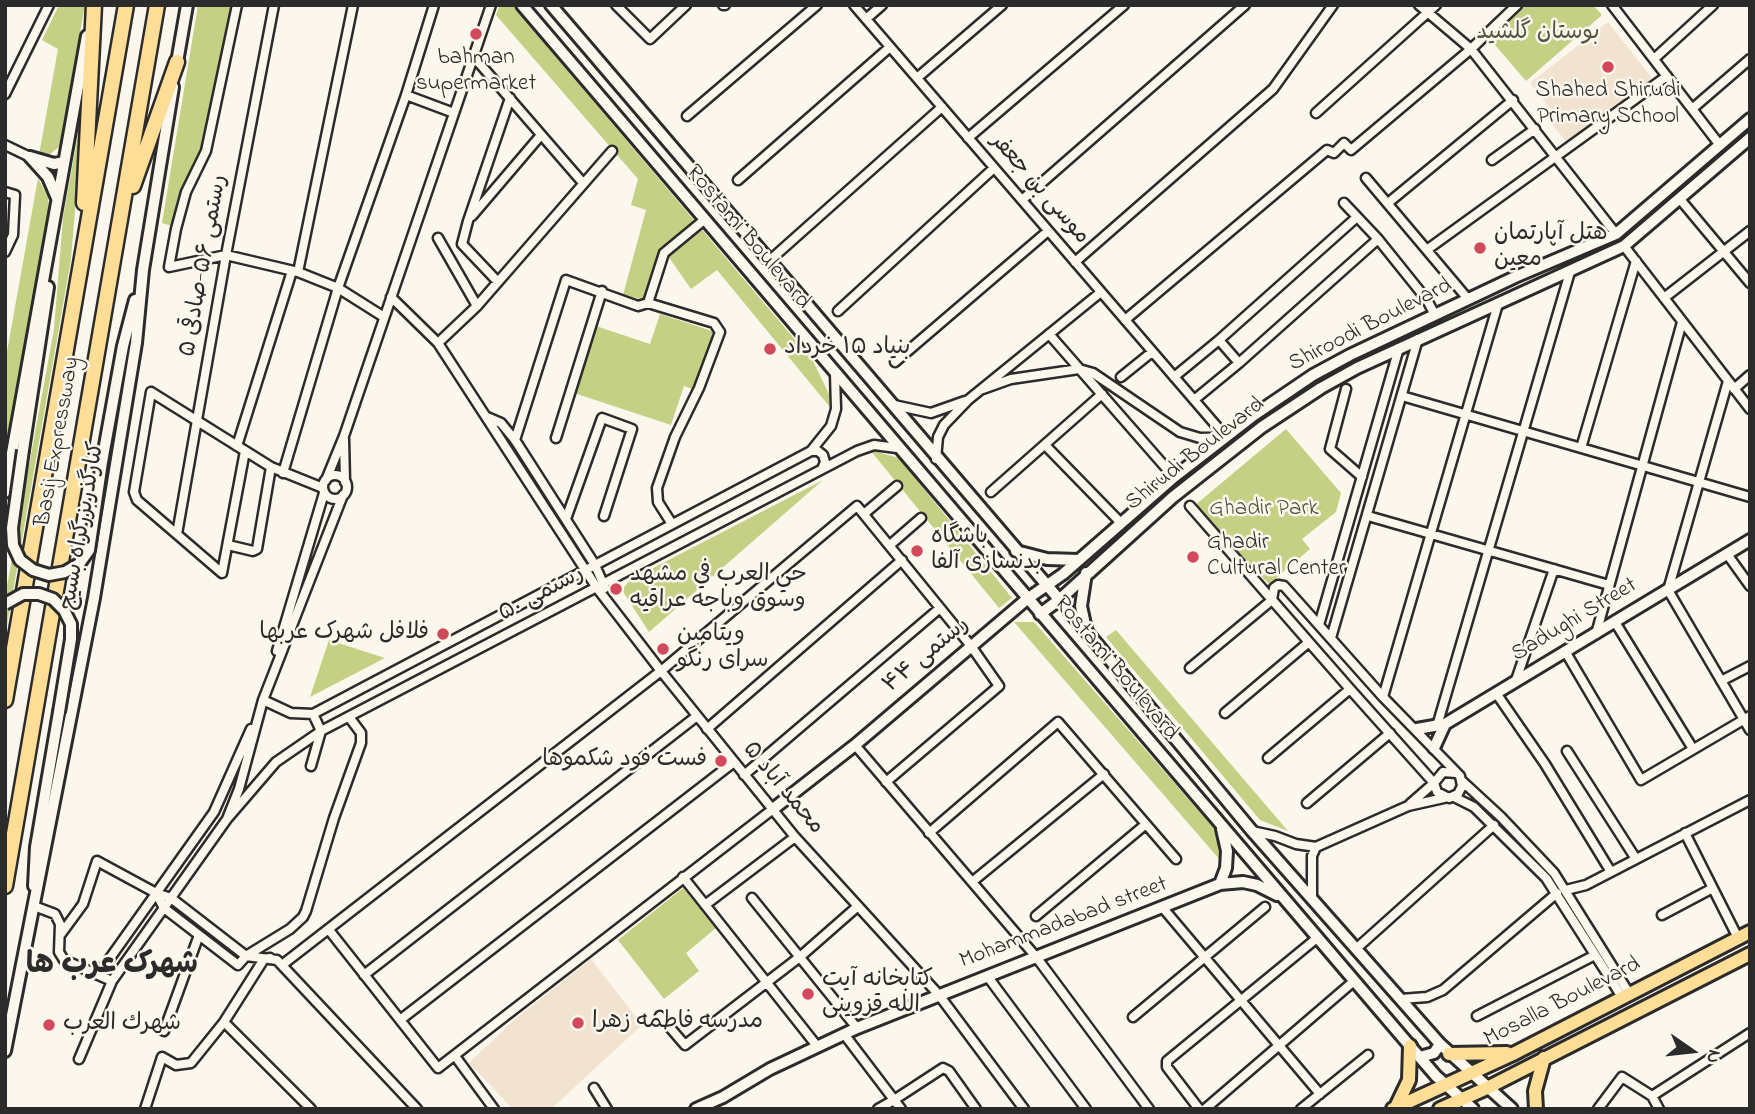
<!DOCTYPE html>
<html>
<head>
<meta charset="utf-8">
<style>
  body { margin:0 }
  #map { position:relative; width:1755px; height:1114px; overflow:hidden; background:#fbf7ec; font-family:"Indie Flower",sans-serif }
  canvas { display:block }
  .frame { position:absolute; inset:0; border:7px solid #2b2b2b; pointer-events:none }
  .north { position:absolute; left:1657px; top:1016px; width:70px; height:70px; -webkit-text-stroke:5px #fbf7ec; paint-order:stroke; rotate:104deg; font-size:19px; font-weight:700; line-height:28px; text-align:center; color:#2b2b2b }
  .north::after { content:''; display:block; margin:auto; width:24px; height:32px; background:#2b2b2b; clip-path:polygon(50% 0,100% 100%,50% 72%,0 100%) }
</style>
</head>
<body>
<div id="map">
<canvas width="1755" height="1114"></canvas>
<div class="frame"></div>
<div class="north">N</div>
</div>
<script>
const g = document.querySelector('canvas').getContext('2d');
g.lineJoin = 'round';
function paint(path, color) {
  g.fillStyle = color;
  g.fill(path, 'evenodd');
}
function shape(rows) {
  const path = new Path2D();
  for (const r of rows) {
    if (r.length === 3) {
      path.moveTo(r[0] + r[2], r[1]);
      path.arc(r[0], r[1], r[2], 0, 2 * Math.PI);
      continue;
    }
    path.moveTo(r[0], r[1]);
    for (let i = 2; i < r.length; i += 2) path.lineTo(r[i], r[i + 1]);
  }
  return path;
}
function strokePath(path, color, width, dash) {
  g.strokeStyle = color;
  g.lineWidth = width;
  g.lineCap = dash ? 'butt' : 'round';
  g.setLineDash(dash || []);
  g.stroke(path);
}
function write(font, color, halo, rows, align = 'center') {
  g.font = font + ' "Indie Flower","Playpen Sans Arabic",sans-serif';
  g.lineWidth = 5;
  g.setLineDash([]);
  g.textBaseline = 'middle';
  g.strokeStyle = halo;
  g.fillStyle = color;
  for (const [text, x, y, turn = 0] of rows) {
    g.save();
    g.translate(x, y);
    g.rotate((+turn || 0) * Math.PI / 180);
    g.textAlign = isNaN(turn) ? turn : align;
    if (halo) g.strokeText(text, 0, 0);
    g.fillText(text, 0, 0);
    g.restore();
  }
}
const built = shape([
  [1608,22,1652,78,1569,145,1551,123,1557,117,1530,83],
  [591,959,642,1025,551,1109,513,1109,469,1063,513,1021]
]);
const green = shape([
  [59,5,85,5,59,147,50,154,39,155,58,49,42,40],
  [198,5,231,5,202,152,183,190,172,226,162,223],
  [500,5,512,5,813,361,829,394,829,406,717,270,691,289,661,246,645,300,623,295,646,210,631,205,638,179,496,15],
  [1525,5,1593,5,1602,15,1526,81,1489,38],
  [84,101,71,259,5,637,5,597,54,329,63,218],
  [38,178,48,197,50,217,5,470,5,363],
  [660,314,715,332,695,390,684,386,671,425,574,393,596,326,650,344],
  [1286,429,1341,493,1336,512,1302,539,1310,549,1269,584,1194,506],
  [870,450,899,458,1012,598,999,608],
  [823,480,649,632,622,590,630,580],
  [1014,622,1034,622,1219,834,1220,860],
  [1116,630,1288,831,1260,820,1106,637],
  [329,640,385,658,310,697],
  [683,888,716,928,686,953,699,971,664,999,618,940]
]);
const street = shape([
  [237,5,206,151,186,192,176,229,169,267,226,255,298,272,338,288,384,317],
  [616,5,650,39,686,5],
  [723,5,725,5],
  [854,5,1226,437],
  [1419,5,1471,49,1616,234],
  [1612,5,1719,144],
  [866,19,882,5],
  [473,56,583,183],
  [1654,59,1713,5],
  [917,78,1002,5],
  [5,94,49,5],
  [406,95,454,113],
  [1692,109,1750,59],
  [1316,113,1436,5],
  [687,116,817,5],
  [968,138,1124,5],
  [5,145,30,157],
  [1492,160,1535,129],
  [1366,178,1468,299],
  [738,180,890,47],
  [5,192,15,195,13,235,5,252],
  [1679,198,1750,283],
  [1022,200,1245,5],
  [1344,203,1378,239,1427,300,1435,315],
  [1388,203,1513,100],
  [472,216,541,135],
  [438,238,477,306],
  [1624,246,1750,409],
  [1428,249,1667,76],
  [769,261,942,107],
  [1075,262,1273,89,1333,5],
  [298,272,353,5],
  [498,282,462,244,468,221,510,98],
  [391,297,438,343,597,588,661,671,795,837,939,995,1024,1109],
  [1664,298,1750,231],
  [838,311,994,168],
  [1125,320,1327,150,1334,153,1344,143,1351,150,1471,49,1517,5],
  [1049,334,1174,477],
  [1219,340,1239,363],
  [438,343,477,306,612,151],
  [895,362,1048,231],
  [1121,377,1152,352],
  [1174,377,1219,340,1357,217],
  [1728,381,1668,590,1750,730],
  [983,389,1011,379,1079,369,1093,373,1180,432,1200,438,1226,437],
  [1346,389,1330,449,1362,477],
  [1734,389,1750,375],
  [1402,396,1750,497],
  [1194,400,1239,363,1378,239],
  [894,405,931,413,965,401],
  [487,417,501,423,515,440,595,565,605,588],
  [556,438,602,291],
  [344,439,345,482],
  [515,440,566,280,638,306,648,303],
  [1045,445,1121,523],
  [237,446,292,271],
  [1581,448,1636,261],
  [245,451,222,573,137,500,134,492,151,392,271,467,323,488],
  [811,451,818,451,823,455,825,462,822,469],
  [936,459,938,437,944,425,968,400,1101,292],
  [283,473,338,288,406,95,434,5],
  [335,487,12],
  [326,480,344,436,491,5],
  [991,492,1102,394],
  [1190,506,1350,689,1434,783,1437,792,1449,798,1458,794,1462,786,1460,776,1383,697,1284,586,1278,585,1274,588,1272,600],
  [865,513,897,486],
  [1368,516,1609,585],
  [566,519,602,418,632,429,604,516],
  [672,524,658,502,657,488,675,437,699,388,720,332,714,323,648,303,664,253,704,220],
  [177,534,226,255,274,5],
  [228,545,253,551,257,549,271,467],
  [890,545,921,518],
  [1727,554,1750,586],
  [1615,622,1693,749],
  [1319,625,1399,348],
  [1596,634,1682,322],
  [1331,638,1418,339],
  [277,651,324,493],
  [1565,651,1641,780,1750,716],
  [1190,668,1272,600],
  [1516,680,1554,569],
  [1721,681,1750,666],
  [1496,693,1545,764,1611,872],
  [1383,697,1498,304],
  [263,700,291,713,313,714,811,451,831,426,836,409,835,373],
  [1225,713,1309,642],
  [1437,726,1570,272],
  [707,729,902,560],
  [855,745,1037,958,1149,1109],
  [1567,751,1636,859],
  [1268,758,1350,689],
  [311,766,321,731,313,714],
  [744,775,940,608],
  [1462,781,1501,817,1554,873,1629,993],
  [1454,797,1474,807,1546,878,1622,997],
  [1307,803,1390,733],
  [1410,804,1434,783,1443,772,1456,773],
  [227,819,276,762,321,731,857,451,874,445,897,448],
  [1252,831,1275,836,1296,844,1316,847,1312,856,1312,898],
  [929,833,1058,722,1176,859],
  [1685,833,1738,938],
  [1316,847,1408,806,1444,798],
  [683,877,817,1046],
  [972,882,1104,774],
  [1566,890,1586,885,1750,800],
  [156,893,164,908,238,965,246,956,290,929,303,917,306,911,334,818,361,743,361,733,349,717],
  [752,898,857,1028],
  [705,905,795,837],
  [34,906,55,914,60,924,59,952,64,960,112,981],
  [1163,908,1320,1094],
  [1662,915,1711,889],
  [1036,916,1146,824],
  [329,930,438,1068,773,809],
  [61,934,83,904,97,861,156,893,171,898,246,956],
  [1357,948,1494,825],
  [246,956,277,960,417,1109],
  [282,965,661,671,857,506,971,646,999,686,886,782],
  [98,975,214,812,251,729],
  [364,975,697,716],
  [988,977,1086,1109],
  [1401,999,1427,997,1443,990,1557,893],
  [660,1016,685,1045,801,956,858,906],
  [1477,1016,1595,955],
  [1133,1017,1265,907],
  [400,1020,734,762],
  [224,1022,311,1109],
  [164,1031,199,935],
  [844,1034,901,1109],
  [455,1056,494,1109],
  [79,1059,112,981,227,819,239,789,263,700,343,495],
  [594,1088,607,1109],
  [1652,1096,1750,1033],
  [145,1109,162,1057,176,1065,191,1063,224,1022,264,959,270,958],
  [878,1109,894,1100,943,1068,949,1071,976,1109],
  [1199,1109,1167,1067,1167,1061,1317,938],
  [1205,1109,1354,981],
  [1301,1109,1368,1055],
  [1598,1109,1622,1077,1652,1096,1659,1109]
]);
const secondary = shape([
  [522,5,1410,1046,1436,1076,1473,1109],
  [551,5,1087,632,1252,831,1440,1044,1512,1109],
  [176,68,187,5],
  [30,157,48,177,57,198],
  [30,157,54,164,64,162],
  [23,450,48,287],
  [102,462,123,346,135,300],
  [5,492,87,36],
  [1016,551,1047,559,1079,560],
  [1040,614,1059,600,1173,497,1262,427,1321,388,1357,368,1624,246,1750,138],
  [1086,629,1081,606,1086,573],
  [1417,729,1445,724],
  [1434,748,1445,724,1750,540],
  [773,809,855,745,1027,599,1063,574,1174,477,1254,415,1313,375,1350,355,1515,277,1616,234,1750,119],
  [1220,884,1226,868,1227,851,1222,829],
  [34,886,36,847,59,712],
  [5,1051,94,598,136,343,143,270,173,87],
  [1420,1057,1434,1053,1440,1044],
  [696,1109,723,1097,770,1069,857,1028,1220,884,1243,882,1257,885,1277,895]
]);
const primary = shape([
  [1449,1054,1507,1053],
  [1396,1107,1409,1080,1410,1046],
  [1393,1109,1515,1053,1750,932],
  [1440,1109,1487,1088,1750,954],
  [1536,1109,1535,1091,1544,1058]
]);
const highway = shape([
  [133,186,177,62],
  [84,203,94,5],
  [5,700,126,5],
  [5,886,157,5]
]);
const secondaryBridge = shape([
  [23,450,12,528,13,545,20,560,33,570,49,575,65,572,79,564,89,550,102,462],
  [5,604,23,594,39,594,53,599,64,610,71,624,71,639,59,712]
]);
const markers = [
  [476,34,7,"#d1495b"],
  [1608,67,7,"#d1495b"],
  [1480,248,7,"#d1495b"],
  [770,349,7,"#d1495b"],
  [917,551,7,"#d1495b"],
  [1193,557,7,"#d1495b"],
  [616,589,7,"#d1495b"],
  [443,634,7,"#d1495b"],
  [663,649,7,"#d1495b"],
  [721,761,7,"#d1495b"],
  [808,994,7,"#d1495b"],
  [578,1023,7,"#d1495b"],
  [49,1025,7,"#d1495b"]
];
const parkNames = [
  ["بوستان گلشید",1538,34],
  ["Ghadir Park",1264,510]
];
const poiNames = [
  ["bahman",476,59,"center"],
  ["supermarket",476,85,"center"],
  ["Shahed Shirudi",1608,92,"center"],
  ["Primary School",1608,118,"center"],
  ["هتل آپارتمان",1494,235],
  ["معین",1494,261],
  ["بنیاد ۱۵ خرداد",784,349],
  ["باشگاه",931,538],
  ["بدنسازی آلفا",931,564],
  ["Ghadir",1207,544],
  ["Cultural Center",1207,570],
  ["حي العرب في مشهد",630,576],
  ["وسوق وباجه عراقيه",630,602],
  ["فلافل شهرک عربها",429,634,"right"],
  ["ویتامین",677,636],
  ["سرای رنگو",677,662],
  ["فست فود شکموها",707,761,"right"],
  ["کتابخانه آیت",822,981],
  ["الله قزوینی",822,1007],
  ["مدرسه فاطمه زهرا",592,1023],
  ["شهرك العرب",63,1025]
];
const streetNames = [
  ["موسی بن جعفر",1039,190,49],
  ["Rostami Boulevard",747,238,50],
  ["رستمی ۵۶-صادقی ۵",205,266,-80],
  ["Shiroodi Boulevard",1371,326,-27],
  ["Basij Expressway",59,442,-80],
  ["Shirudi Boulevard",1196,455,-38],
  ["کنارگذربزرگراه بسیج",84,526,-80],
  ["رستمی ۵۰",542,595,-28],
  ["Sadughi Street",1575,621,-31],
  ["رستمی ۴۴",927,656,-40],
  ["Rostami Boulevard",1115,669,50],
  ["محمد آباد ۵",782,789,50],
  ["Mohammadabad street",1064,924,-21],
  ["Mosalla Boulevard",1563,1003,-27]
];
const districtNames = [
  ["شهرک عرب ها",112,967]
];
paint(built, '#f1e3cf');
paint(green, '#c4d184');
strokePath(street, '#2b2b2b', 13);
strokePath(secondary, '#2b2b2b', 16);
strokePath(primary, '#2b2b2b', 18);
strokePath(highway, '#2b2b2b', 19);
strokePath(street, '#fbf7ec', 8);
strokePath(secondary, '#fbf7ec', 10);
strokePath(primary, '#fedd96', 12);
strokePath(highway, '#fedd96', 14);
strokePath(secondaryBridge, '#2b2b2b', 16, []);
strokePath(secondaryBridge, '#fbf7ec', 10);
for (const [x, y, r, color] of markers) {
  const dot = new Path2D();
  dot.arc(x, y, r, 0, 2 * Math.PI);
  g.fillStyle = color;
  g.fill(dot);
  strokePath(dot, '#fbf7ec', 2.5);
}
write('23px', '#515441', '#fbf7ec', parkNames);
write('23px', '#2b2b2b', '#fbf7ec', poiNames, 'left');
write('23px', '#2b2b2b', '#fbf7ec', streetNames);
write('bold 30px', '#2b2b2b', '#fbf7ec', districtNames);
</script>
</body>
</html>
